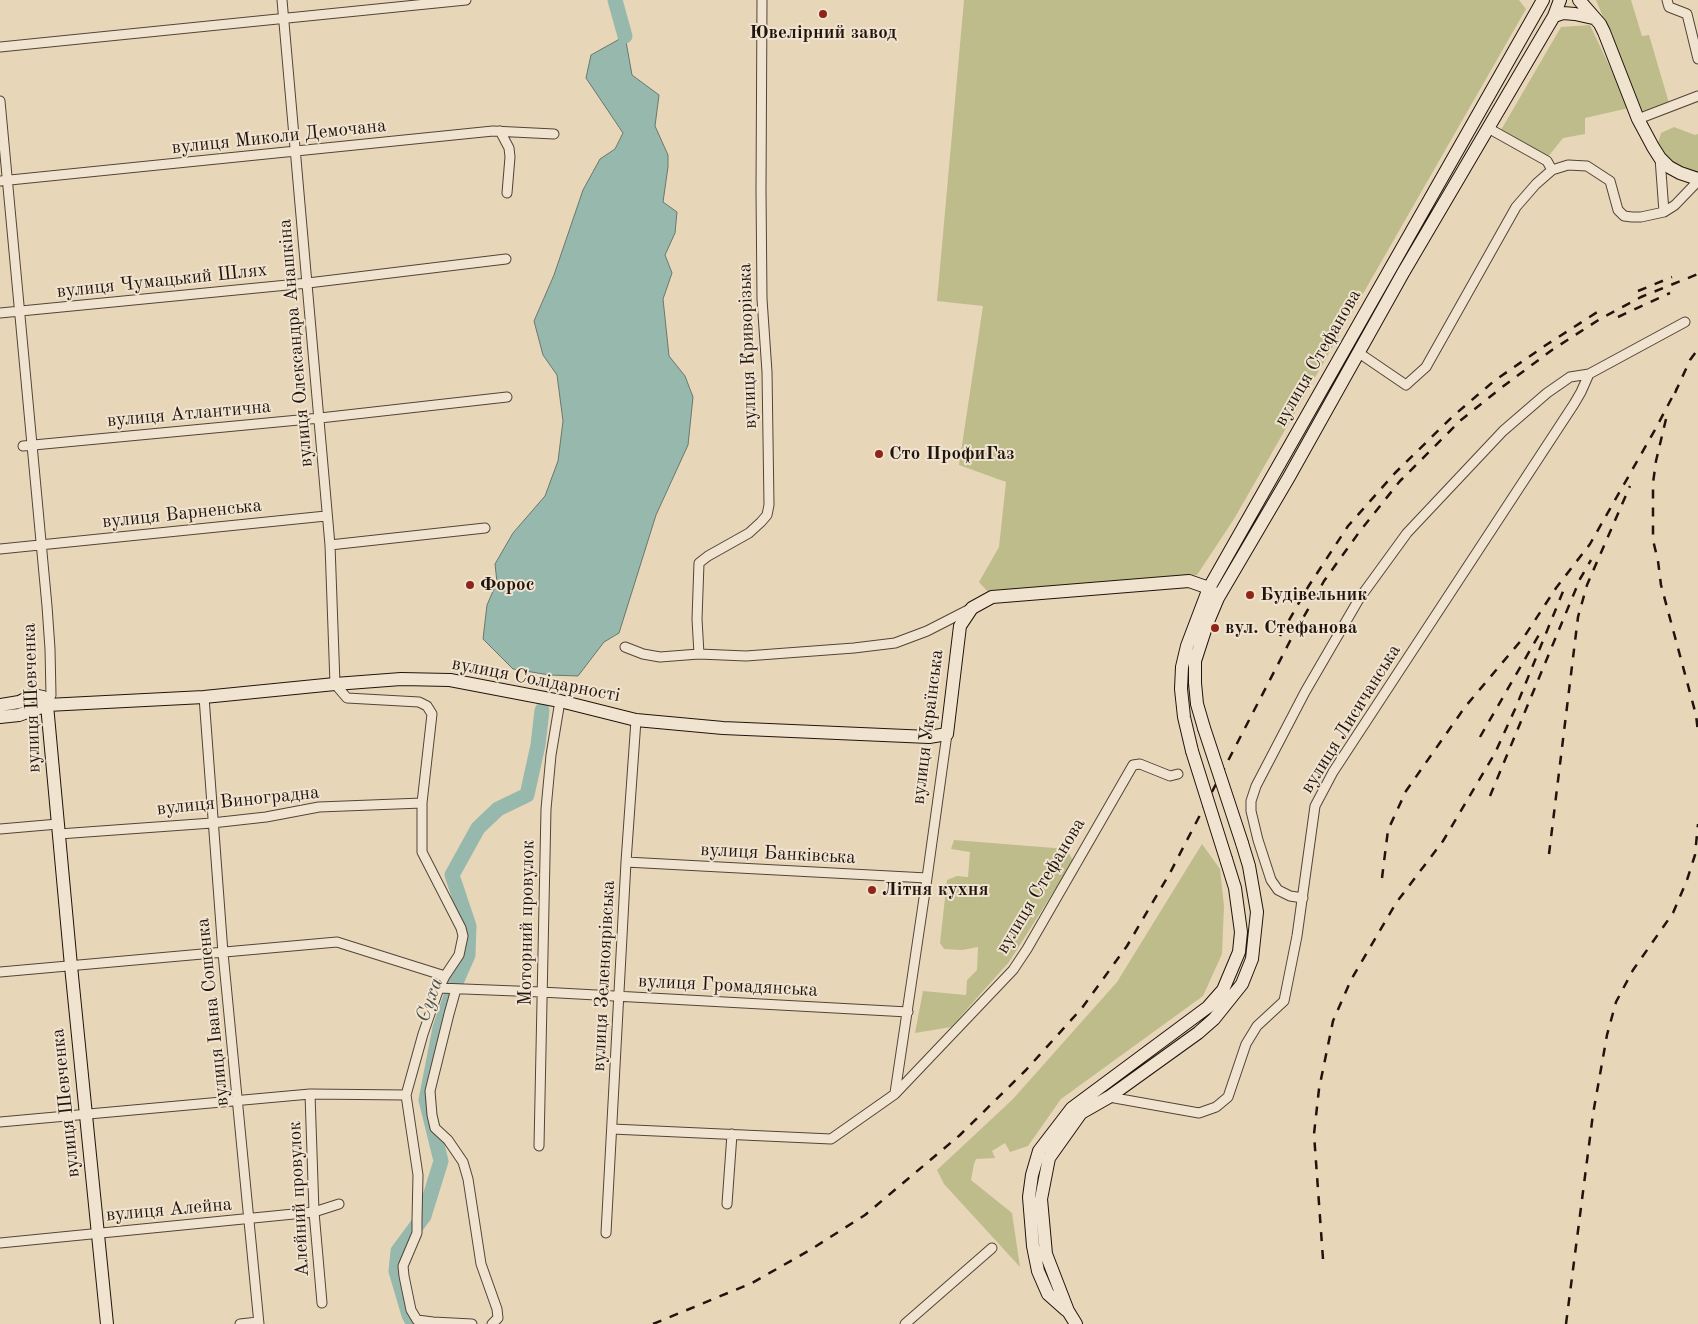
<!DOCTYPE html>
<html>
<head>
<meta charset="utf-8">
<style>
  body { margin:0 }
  canvas { display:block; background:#e8d6b8 }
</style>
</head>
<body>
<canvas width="1698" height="1324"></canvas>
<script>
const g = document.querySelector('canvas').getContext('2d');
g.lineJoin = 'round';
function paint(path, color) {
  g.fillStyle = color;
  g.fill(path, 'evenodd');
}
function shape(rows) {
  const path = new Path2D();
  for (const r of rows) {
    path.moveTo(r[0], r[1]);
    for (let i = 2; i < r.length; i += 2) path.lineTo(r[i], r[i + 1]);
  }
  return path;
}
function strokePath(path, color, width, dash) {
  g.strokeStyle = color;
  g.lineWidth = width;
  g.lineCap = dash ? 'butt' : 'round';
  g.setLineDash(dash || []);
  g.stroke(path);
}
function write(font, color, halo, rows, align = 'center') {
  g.font = font + ' "Old Standard TT",serif';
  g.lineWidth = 4;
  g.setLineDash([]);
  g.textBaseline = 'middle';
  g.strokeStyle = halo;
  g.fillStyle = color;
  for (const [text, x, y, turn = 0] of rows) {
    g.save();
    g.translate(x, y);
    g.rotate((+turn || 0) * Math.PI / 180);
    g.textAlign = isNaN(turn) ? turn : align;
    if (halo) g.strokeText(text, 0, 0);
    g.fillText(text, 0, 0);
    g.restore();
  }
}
const green = shape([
  [964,0,1519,0,1526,9,1234,519,1197,575,989,593,979,582,999,547,1006,482,959,465,983,306,937,301],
  [1596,0,1631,0,1642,36,1649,35,1669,103,1643,113],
  [1590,25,1629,108,1585,118,1585,134,1563,138,1547,158,1501,130,1561,27],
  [1674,127,1695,135,1698,134,1698,175,1672,165,1657,146,1661,133],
  [954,840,1067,849,1073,861,1009,962,951,1027,915,1033,923,991,966,995,967,980,977,970,978,947,962,950,944,949,940,943,947,880,957,876,968,877,970,852,951,849],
  [1202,844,1220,869,1224,906,1222,954,1203,996,1061,1099,1028,1146,1010,1152,1005,1143,992,1151,995,1158,976,1159,974,1164,971,1180,1012,1213,1020,1267,944,1184,937,1170,1013,1099,1117,982]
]);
const water = shape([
  [625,36,632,75,659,95,655,126,668,155,668,167,663,202,677,212,675,233,665,255,672,273,663,299,669,356,685,376,693,397,688,445,656,515,619,633,604,642,578,676,550,675,513,669,483,639,487,605,497,582,495,564,513,533,545,496,558,461,563,421,557,375,543,355,534,321,554,275,583,190,600,159,615,149,623,133,586,78,591,55,625,36]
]);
const river = shape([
  [615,0,625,36],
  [414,1324,409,1315,396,1271,398,1251,424,1216,441,1161,426,1100,440,1028,454,987,468,955,469,926,452,875,478,828,498,809,527,795,538,745,542,710]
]);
const street = shape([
  [282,0,330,545,335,684,347,698,419,702,427,706,432,714,422,803,422,852,461,928,463,936,459,955,445,976,439,988,423,1034,406,1095,418,1175,417,1220,417,1233,403,1266,404,1276,411,1310,417,1320,433,1322,472,1324],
  [1667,0,1669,7,1687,14,1698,59],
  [0,47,466,0],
  [0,101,47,606,50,649,51,695,47,705],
  [1638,119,1698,96],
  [1488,128,1547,161,1552,170],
  [500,131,509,148,510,157,507,193],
  [1660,158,1664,212],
  [0,181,493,131,554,134],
  [0,313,308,283,506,259],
  [1359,353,1406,385,1426,367,1516,207,1536,184,1552,170,1568,165,1587,166,1610,181,1618,210,1624,216,1632,217,1641,217,1664,212,1675,205,1698,181],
  [23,446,320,418,507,397],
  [330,545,485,528],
  [0,549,326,516],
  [625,647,643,654,660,657,699,654,746,656,854,648,895,643,927,631,970,609],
  [699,654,697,619,699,563,708,556,749,533,761,522,767,515,769,505,767,372,762,299,761,191,762,0],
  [204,697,223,953,259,1324],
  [0,829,58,824],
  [59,834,212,823,266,817,319,807,422,803],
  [626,862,927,878],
  [1303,898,1290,896,1278,890,1271,880,1258,840,1251,811,1251,801,1256,786,1305,692,1359,599,1407,533,1503,431,1547,393,1570,377,1589,374],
  [0,972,337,942,445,976],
  [439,988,541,992,908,1012],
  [456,989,449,1014,430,1091,432,1115,435,1128,448,1140,463,1162,468,1179,481,1264,497,1309,498,1318,492,1324],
  [895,1093,927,878,947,734],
  [310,1094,314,1212,322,1303],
  [1109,1097,1199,1113,1216,1107,1228,1097,1246,1044,1257,1026,1284,1001,1297,936,1315,806,1333,772,1574,404,1581,392,1589,374,1685,322],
  [0,1122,310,1094,406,1095],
  [612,1129,831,1139,895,1094,1013,970,1027,949,1133,765,1140,764,1170,776,1178,774],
  [539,1146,546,809,551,755,560,701],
  [727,1204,732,1134],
  [606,1233,626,862,636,720],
  [0,1243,314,1212,339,1204],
  [240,1324,258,1322],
  [905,1324,992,1248]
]);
const secondary = shape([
  [1579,0,1600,24,1604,32,1638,119,1653,147,1660,158,1669,167,1680,173,1698,179],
  [1554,16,1563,13,1575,14,1593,18],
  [0,705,19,702,33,695,43,697,47,705,71,966,107,1324],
  [0,717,19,715,47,705,204,697,335,684,401,679,450,680,560,701,636,720,723,728,929,737,947,734,960,626,972,608,992,597,1189,581,1209,588,1218,598],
  [1204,728,1197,704,1195,683,1195,661,1207,624,1218,598,1289,477,1403,273,1554,16,1560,0],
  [1192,751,1184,717,1181,689,1182,667,1187,646,1209,588,1543,0],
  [1066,1310,1048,1294,1038,1271,1033,1246,1029,1197,1032,1175,1039,1151,1072,1108,1208,1007,1223,990,1239,952,1241,932,1235,888,1226,859],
  [1076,1324,1068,1311,1046,1254,1041,1199,1049,1158,1081,1113,1109,1097,1198,1033,1214,1019,1242,984,1252,959,1257,912,1249,866,1242,843]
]);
const rail = shape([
  [1638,291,1672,277],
  [1618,317,1670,293],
  [1675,393,1690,360,1698,349],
  [1666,419,1656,461,1653,483,1653,540,1658,561,1661,585,1696,715,1698,732],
  [1280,636,1308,587,1348,526,1395,473,1452,417,1494,381,1546,345,1602,309],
  [1480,737,1540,633],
  [1490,796,1580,579,1591,560],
  [1549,854,1578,617,1587,585,1630,486],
  [1382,878,1388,830,1406,791,1465,707,1524,637,1556,588,1590,544,1656,428,1677,388],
  [1323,1259,1314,1134,1319,1089,1333,1021,1351,980,1396,903,1443,841,1495,753,1516,707,1564,589],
  [653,1324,752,1283,810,1250,865,1215,960,1135,1026,1070,1082,1008,1127,946,1170,873,1290,641,1324,581,1360,531,1400,481,1461,420,1501,388,1552,350,1600,319,1641,297,1698,274],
  [1566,1324,1593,1114,1607,1035,1616,1002,1633,970,1673,913,1687,880,1695,855,1698,824]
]);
const secondaryBridge = shape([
  [1204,728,1242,843],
  [1192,751,1226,859]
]);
const markers = [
  [823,14,5,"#8f2418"],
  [879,454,5,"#8f2418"],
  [470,585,5,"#8f2418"],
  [1250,595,5,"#8f2418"],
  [1215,628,5,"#8f2418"],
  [872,890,5,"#8f2418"]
];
const poiNames = [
  ["Ювелірний завод",823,33,"center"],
  ["Сто ПрофиГаз",889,454],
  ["Форос",480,585],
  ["Будівельник",1260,595],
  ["вул. Стефанова",1225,628],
  ["Літня кухня",882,890]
];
const streetNames = [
  ["вулиця Миколи Демочана",279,137,-6],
  ["вулиця Чумацький Шлях",162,281,-6],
  ["вулиця Олександра Анашкіна",296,343,-95],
  ["вулиця Криворізька",748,346,-92],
  ["вулиця Стефанова",1318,358,-60],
  ["вулиця Атлантична",189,414,-5],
  ["вулиця Варненська",182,514,-6],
  ["вулиця Солідарності",536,680,11],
  ["вулиця Шевченка",32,698,-92],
  ["вулиця Лисичанська",1351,719,-58],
  ["вулиця Українська",928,727,-83],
  ["вулиця Виноградна",238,801,-6],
  ["вулиця Банківська",778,854,3],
  ["вулиця Стефанова",1041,886,-59],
  ["Моторний провулок",527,923,-89],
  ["вулиця Зеленоярівська",604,976,-87],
  ["вулиця Громадянська",728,986,3],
  ["вулиця Івана Сошенка",213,1012,-96],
  ["вулиця Шевченка",66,1103,-96],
  ["Алейний провулок",299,1199,-93],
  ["вулиця Алейна",169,1210,-5]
];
const waterNames = [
  ["Суха",430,1000,-71]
];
paint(green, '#bdbc8a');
paint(water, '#97b9ad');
strokePath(water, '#68776d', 1);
strokePath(river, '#97b9ad', 15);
strokePath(street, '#534438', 11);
strokePath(secondary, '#21140d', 14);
strokePath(street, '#f0e4d1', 9);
strokePath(secondary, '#f0e4d1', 12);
strokePath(rail, '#21140d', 2.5, [9, 9]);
strokePath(secondaryBridge, '#21140d', 14, []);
strokePath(secondaryBridge, '#f0e4d1', 12);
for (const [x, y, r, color] of markers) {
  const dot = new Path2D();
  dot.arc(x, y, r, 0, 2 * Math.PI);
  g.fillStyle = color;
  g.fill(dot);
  strokePath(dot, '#f0e4d1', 2);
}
write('bold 19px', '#21140d', '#f0e4d1', poiNames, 'left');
write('19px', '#21140d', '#f0e4d1', streetNames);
write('italic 20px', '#4a4e45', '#f0e4d1', waterNames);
</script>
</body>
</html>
